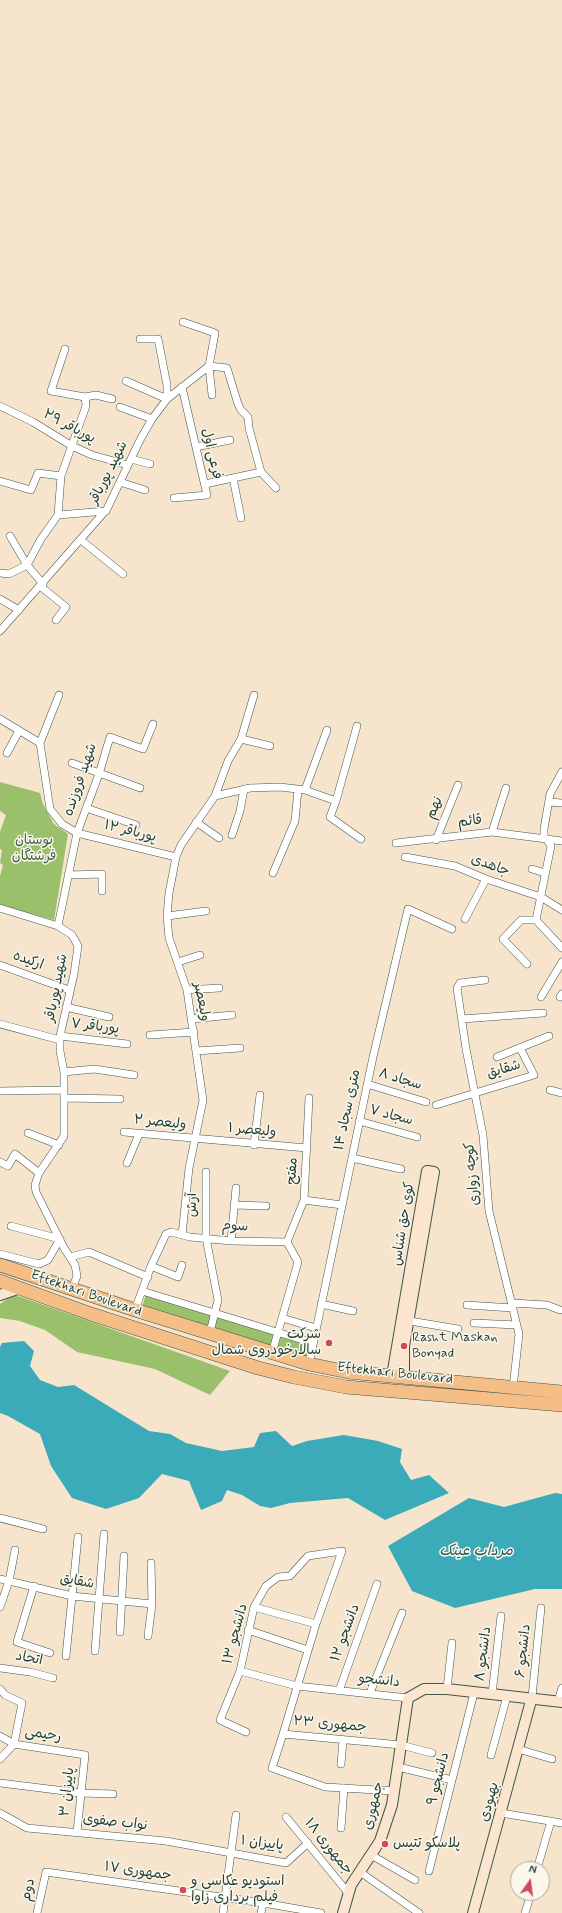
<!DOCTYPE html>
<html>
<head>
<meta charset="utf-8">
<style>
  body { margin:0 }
  #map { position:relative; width:562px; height:1913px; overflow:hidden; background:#f7e4cd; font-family:Mynerve,sans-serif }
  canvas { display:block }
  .north { position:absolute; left:510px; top:1861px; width:40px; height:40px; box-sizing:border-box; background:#fbf7ec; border:1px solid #a3ada2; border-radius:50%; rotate:14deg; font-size:11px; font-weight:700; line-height:16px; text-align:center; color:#1f3d34 }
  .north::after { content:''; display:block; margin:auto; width:14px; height:18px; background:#d1495b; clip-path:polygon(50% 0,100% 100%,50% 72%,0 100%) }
</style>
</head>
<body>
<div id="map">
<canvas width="562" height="1913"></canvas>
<div class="north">N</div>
</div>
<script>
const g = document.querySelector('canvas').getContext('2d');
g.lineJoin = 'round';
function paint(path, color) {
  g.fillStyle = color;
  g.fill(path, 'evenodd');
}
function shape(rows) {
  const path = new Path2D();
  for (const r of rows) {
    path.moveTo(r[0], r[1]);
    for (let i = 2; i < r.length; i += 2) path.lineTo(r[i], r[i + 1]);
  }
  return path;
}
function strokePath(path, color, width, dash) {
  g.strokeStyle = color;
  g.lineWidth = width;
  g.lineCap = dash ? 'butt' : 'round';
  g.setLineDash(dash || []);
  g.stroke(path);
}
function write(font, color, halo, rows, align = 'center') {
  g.font = font + ' Mynerve,"Playpen Sans Arabic",sans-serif';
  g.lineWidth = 3;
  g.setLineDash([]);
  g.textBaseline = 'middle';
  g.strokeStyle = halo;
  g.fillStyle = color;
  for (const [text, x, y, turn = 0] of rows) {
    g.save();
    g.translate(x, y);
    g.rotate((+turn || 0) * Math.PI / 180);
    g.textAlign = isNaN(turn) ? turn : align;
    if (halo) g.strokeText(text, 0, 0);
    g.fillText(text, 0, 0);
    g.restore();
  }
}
const green = shape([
  [0,782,40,793,43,804,54,824,68,834,54,920,0,905,0,876,3,865,0,863,2,850,0,849,0,832,6,815,0,811],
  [146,1294,312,1343,308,1361,142,1307],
  [13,1295,21,1297,230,1371,210,1395,155,1369,77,1352,45,1330,20,1321,0,1318,0,1304]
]);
const water = shape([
  [24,1341,34,1351,30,1366,40,1380,58,1387,74,1385,149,1431,170,1434,186,1443,222,1451,254,1447,260,1433,276,1431,292,1446,307,1441,344,1435,378,1441,402,1449,400,1462,411,1480,429,1475,449,1493,385,1520,348,1498,290,1503,271,1508,260,1506,242,1495,227,1490,222,1501,201,1510,189,1481,162,1474,139,1498,106,1509,72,1498,51,1466,40,1434,8,1416,0,1413,0,1347,2,1343],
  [555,1493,562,1494,562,1589,535,1589,455,1608,412,1591,388,1546,469,1498,504,1507]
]);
const street = shape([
  [183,322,215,333,209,366,212,395],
  [140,339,158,339,167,385,167,399],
  [65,349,51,391,85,397,96,395,112,399],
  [209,366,227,368,238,404,241,410,248,417,249,428,261,472,276,488],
  [126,381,167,399],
  [0,406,33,422,72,446,92,455,128,465],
  [120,407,152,419],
  [196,447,230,440],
  [131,459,150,464],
  [233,478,241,518],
  [0,481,31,490,38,473,61,476],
  [120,482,145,490],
  [205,484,261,472],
  [174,498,207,495,182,387],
  [58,515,61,476,86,406,85,397],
  [10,536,27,565,43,584],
  [81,540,123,574],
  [0,573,9,574,27,565,41,539,58,515,106,511],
  [40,586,66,607,56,620],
  [0,599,19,610],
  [0,631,107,509,140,440,152,419,167,399,209,366],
  [0,719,40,743,50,809,62,824,77,833,176,857],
  [241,739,270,746],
  [40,743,59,695],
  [7,753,19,731],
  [72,763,140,788],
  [562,772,550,794,544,829,544,836,551,846,536,920,562,948],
  [305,790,327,730],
  [215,796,250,788,280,787,305,790,336,801,330,817,361,839],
  [336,801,357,726],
  [549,802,562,803],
  [86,808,136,825],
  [196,822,219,838],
  [492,832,506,788],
  [232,835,240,811,244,789],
  [436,840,458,785],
  [396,843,492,832,562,841],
  [405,857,455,866,486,879,541,897,562,910],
  [532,869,545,873],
  [273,873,295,821,298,790],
  [68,875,102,874,102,891],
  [0,908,58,926],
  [167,916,206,911],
  [465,919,486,879],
  [178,962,200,955],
  [527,964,503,939,521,920,536,920],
  [0,965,69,990],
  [485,980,460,983,457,988,466,1049,483,1135,489,1211,519,1334,513,1388],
  [187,990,219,988],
  [541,997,562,962],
  [560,997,562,994],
  [66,1007,109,1017],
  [192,1019,232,1015],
  [462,1019,543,1013],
  [0,1024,60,1040],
  [150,1035,194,1032],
  [60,1036,127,1044],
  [196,1051,240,1048],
  [497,1057,549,1036],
  [64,1072,94,1069,134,1075],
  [367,1084,426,1102],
  [550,1090,562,1093],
  [0,1091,64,1090],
  [64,1098,120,1099],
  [436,1105,534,1075,520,1048],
  [359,1121,417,1137],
  [124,1132,307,1148],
  [28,1133,59,1145],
  [254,1145,260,1095],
  [352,1158,401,1169],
  [0,1162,8,1166,15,1154,39,1173],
  [127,1163,139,1134],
  [206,1172,206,1238,218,1300,210,1332],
  [304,1200,342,1205],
  [234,1205,266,1206],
  [182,1235,189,1168,203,1100,187,990,169,938,167,916,169,893,176,857,181,845,215,796,228,761,241,739,254,695],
  [231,1241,236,1188],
  [287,1242,304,1200,309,1098],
  [0,1254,39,1264,48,1260,60,1239,11,1226],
  [70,1257,89,1252,148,1277],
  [151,1266,178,1277,182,1265],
  [72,1289,77,1276,75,1265,64,1248,36,1192,35,1185,39,1173,64,1136,64,1072,60,1051,60,1036,74,974,78,946,72,935,58,926,77,833,99,774,110,737,143,749,153,724],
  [142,1291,313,1343],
  [512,1303,547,1305,560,1310],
  [321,1304,353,1311],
  [467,1305,513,1308],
  [135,1310,151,1266,166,1234,171,1232,190,1237,231,1241,287,1242],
  [282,1318,316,1328],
  [404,1320,458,1329],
  [474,1323,517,1325],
  [272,1353,298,1262,287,1242],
  [309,1364,373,1057,408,909,452,929],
  [0,1518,43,1529],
  [0,1579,72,1596,152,1604],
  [34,1586,17,1642,50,1653],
  [0,1607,9,1581,15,1550],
  [254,1607,316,1624],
  [248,1630,308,1650],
  [120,1632,124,1556],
  [148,1636,152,1604,151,1563],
  [95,1651,104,1534],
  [66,1656,78,1537],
  [0,1668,30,1672,53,1678],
  [240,1671,297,1686,408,1698],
  [0,1689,5,1695,22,1703,14,1744,0,1759],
  [447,1689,452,1643],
  [339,1691,377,1584],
  [370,1693,402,1613],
  [492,1694,501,1616],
  [532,1697,541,1608],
  [558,1701,562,1688],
  [246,1732,220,1720,240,1671,254,1607,266,1586,278,1577,290,1576,308,1556,342,1551,316,1624,283,1734,401,1745,432,1753],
  [283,1734,272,1768,325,1787,394,1791],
  [0,1736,14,1744,85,1755,77,1832],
  [518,1749,552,1759],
  [491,1755,507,1696],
  [341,1764,343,1740],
  [398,1767,452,1780],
  [0,1783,81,1793,113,1794],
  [0,1813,27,1828,166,1841,286,1863,308,1843],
  [501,1813,562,1823],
  [286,1817,349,1894],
  [341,1828,344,1788],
  [371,1855,415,1880],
  [537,1869,551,1821],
  [429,1871,474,1693],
  [360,1872,419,1913],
  [37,1913,46,1872,263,1903,321,1913],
  [223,1913,236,1815],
  [261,1913,263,1903],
  [525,1913,531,1893]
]);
const secondary = shape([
  [0,1295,20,1288],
  [392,1376,427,1171,434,1172,404,1346,404,1377],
  [343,1913,351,1885,380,1841,392,1805,408,1698,424,1689,447,1689,562,1702],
  [473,1913,532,1697]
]);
const highway = shape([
  [0,1265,135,1310,309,1364,348,1372,562,1392],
  [0,1281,91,1314,258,1368,294,1377,346,1387,562,1405]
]);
const markers = [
  [329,1343,4,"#d1495b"],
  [404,1346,4,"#d1495b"],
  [385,1844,4,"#d1495b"],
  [183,1890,4,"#d1495b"]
];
const streetNames = [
  ["پورباقر ۲۹",69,427,28],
  ["فرعی اول",211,454,77],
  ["شهید پورباقر",109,473,-63],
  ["شهید فروزنده",81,780,-71],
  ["نهم",435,808,-67],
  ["قائم",470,822,-7],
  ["پورباقر ۱۲",130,832,14],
  ["جاهدی",490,866,20],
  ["ارکیده",28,961,20],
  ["شهید پورباقر",57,988,-79],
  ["ولیعصر",201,1002,79],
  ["پورباقر ۷",95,1027,7],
  ["شقایق",504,1070,-17],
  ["سجاد ۸",400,1080,17],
  ["۱۴ متری سجاد",348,1110,-78],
  ["سجاد ۷",391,1116,15],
  ["ولیعصر ۲",160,1123,6],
  ["ولیعصر ۱",252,1131,5],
  ["مفتح",293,1171,-87],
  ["کوچه زواری",473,1174,-95],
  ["آرش",193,1205,-90],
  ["کوی حق شناس",404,1224,-81],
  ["سوم",235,1227,3],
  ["Eftekhari Boulevard",86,1294,19],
  ["Eftekhari Boulevard",395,1374,6],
  ["شقایق",77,1582,10],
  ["دانشجو ۱۲",346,1633,-70],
  ["دانشجو ۱۳",236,1634,-75],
  ["دانشجو ۶",524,1651,-84],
  ["دانشجو ۸",484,1654,-83],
  ["اتحاد",29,1659,11],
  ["دانشجو",379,1681,6],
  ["جمهوری ۲۳",330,1725,5],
  ["رحیمی",43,1735,9],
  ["دانشجو ۹",439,1779,-76],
  ["پاییزان ۳",68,1792,-84],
  ["بهبودی",490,1802,-75],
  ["جمهوری",374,1806,-76],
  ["نواب صفوی",115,1823,6],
  ["پاییزان ۱",262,1844,7],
  ["جمهوری ۱۸",328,1847,51],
  ["جمهوری ۱۷",138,1872,8],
  ["دوم",29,1890,-78]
];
const parkNames = [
  ["بوستان",34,841],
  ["فرشتگان",34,857]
];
const poiNames = [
  ["شرکت",321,1335,"right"],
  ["سالارخودروی شمال",321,1351,"right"],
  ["Rasht Maskan",412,1338],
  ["Bonyad",412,1354],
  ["پلاسکو تتیس",393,1844],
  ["استودیو عکاسی و",191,1882],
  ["فیلم برداری زاوا",191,1898]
];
const waterNames = [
  ["مرداب عینک",476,1552]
];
paint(green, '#9ac06c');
paint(water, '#3babb9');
strokePath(street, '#3f564b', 8);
strokePath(secondary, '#3f564b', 12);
strokePath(highway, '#3f564b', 14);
strokePath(street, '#fff', 7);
strokePath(secondary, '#fbe5cf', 10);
strokePath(highway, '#f6be87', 13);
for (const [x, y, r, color] of markers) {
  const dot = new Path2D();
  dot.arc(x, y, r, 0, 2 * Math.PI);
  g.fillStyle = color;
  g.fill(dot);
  strokePath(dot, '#fbf7ec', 1.5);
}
write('14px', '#1f3d34', '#fbf7ec', streetNames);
write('14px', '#3e5e42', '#fbf7ec', parkNames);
write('14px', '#1f3d34', '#fbf7ec', poiNames, 'left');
write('italic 15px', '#275e5c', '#fbf7ec', waterNames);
</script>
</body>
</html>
